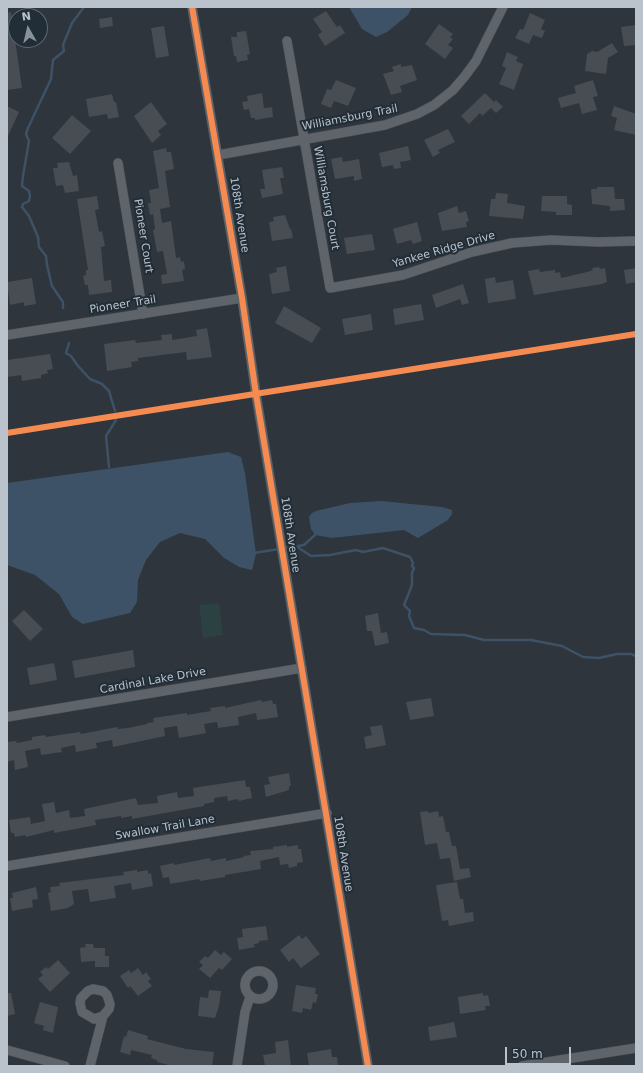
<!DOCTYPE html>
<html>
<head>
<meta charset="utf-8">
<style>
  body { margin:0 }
  #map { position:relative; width:643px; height:1073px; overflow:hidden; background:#2e353c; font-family:"DejaVu Sans",sans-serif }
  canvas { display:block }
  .frame { position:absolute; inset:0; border:8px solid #bac2cc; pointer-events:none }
  .north { position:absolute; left:8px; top:8px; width:40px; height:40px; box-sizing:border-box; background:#212d37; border:1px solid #5e6973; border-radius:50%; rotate:352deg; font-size:11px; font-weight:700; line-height:16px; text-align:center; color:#bac2cc }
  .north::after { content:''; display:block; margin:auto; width:14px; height:18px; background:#89919a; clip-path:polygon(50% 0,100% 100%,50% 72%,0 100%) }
  .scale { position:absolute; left:505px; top:1047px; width:66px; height:18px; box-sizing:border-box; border:2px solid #bac2cc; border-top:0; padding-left:5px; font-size:12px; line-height:14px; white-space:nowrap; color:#bac2cc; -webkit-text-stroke:3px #212d37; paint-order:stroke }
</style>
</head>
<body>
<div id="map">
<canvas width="643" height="1073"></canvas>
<div class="frame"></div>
<div class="north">N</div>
<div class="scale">50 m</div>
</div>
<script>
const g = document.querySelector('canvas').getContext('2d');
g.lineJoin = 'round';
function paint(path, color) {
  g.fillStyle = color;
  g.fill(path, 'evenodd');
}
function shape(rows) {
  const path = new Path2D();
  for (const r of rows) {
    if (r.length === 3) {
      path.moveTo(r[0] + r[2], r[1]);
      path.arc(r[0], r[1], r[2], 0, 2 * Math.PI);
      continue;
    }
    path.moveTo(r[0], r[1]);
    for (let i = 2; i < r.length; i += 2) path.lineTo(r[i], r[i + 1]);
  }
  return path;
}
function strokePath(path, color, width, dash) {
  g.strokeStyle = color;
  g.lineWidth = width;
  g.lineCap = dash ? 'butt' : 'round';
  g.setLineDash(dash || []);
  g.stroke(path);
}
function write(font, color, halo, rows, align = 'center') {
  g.font = font + ' "DejaVu Sans",sans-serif';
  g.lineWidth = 4;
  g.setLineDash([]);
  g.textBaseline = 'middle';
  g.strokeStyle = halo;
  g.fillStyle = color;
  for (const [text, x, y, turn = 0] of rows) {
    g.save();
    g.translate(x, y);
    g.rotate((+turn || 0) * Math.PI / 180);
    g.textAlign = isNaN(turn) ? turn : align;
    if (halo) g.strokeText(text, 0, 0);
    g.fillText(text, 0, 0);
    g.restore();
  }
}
const green = shape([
  [219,603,223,635,203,638,199,605]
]);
const water = shape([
  [349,7,412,7,408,15,387,32,376,37,362,29],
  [228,452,241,457,245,473,256,554,252,570,239,567,224,558,205,539,180,533,160,542,146,560,138,580,137,602,130,613,83,624,72,617,59,594,35,575,7,565,7,483],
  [381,501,442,507,452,510,452,514,448,520,418,538,404,530,332,538,315,535,311,529,309,517,312,513,316,511,350,503]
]);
const stream = shape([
  [63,308,63,302,52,286,47,265,46,256,39,247,38,237,29,216,22,207,23,204,29,201,30,196,29,191,22,186,23,176,29,141,26,134,28,128,51,79,53,60,64,51,63,45,72,23,84,7],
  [69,343,66,353,71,356,78,366,90,379,102,384,109,391,115,411],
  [109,467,106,436,116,420],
  [296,546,311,556,330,555,356,550,363,552,383,548,410,557,413,563,412,566,414,568,412,573,412,585,404,605,410,611,409,616,414,628,424,630,431,634,465,635,484,640,531,640,562,646,583,657,599,658,617,654,631,654,636,656],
  [254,553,304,545,315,535]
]);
const building = shape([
  [326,11,337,27,340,25,345,33,325,46,318,35,322,32,313,19],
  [11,12,22,88,7,90,7,13],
  [530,13,545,20,541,29,545,31,542,38,533,35,529,44,515,38,520,29,523,30],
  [112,17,113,26,100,28,99,19],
  [439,24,453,34,450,37,453,39,448,45,453,48,445,59,425,44],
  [636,25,636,45,624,46,621,27],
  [164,26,169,56,156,58,151,28],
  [246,31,250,54,247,55,248,60,237,62,236,56,234,56,231,37,237,37,237,32],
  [612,43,618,52,608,58,606,74,585,71,587,54,592,51,597,52],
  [507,52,518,57,516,61,523,64,514,90,499,84,506,68,502,66],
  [401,64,401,67,412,65,417,80,400,86,402,92,391,95,383,74,394,71,392,67],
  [336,80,356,88,348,106,334,101,331,108,321,104,327,89,331,90],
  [593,80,598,96,593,97,597,110,582,114,579,103,561,108,558,98,576,93,574,86],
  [262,93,264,108,272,107,273,117,255,120,255,118,251,118,249,109,244,110,242,102,248,101,247,96],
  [485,93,494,102,496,100,503,107,496,113,491,108,482,116,480,113,469,124,461,116],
  [112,94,114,102,116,102,119,117,108,119,107,114,89,117,86,99],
  [151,102,167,124,158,131,161,135,152,143,134,116],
  [7,106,19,112,7,138],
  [614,106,636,114,636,135,614,130,617,118,611,116],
  [72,115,91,131,70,154,52,138],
  [448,129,455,142,438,150,440,153,433,157,424,140],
  [408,146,411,160,400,162,401,168,394,169,393,165,382,167,379,153],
  [166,148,167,152,171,152,174,169,165,171,170,207,160,209,162,223,171,221,176,258,180,257,181,262,184,261,185,269,182,270,184,281,162,284,161,275,167,274,163,251,157,252,153,230,155,229,153,214,150,215,148,203,151,203,149,190,159,188,153,151],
  [342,157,343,162,359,159,362,179,354,181,354,176,335,179,331,159],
  [69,162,73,176,77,175,79,191,65,193,63,185,56,186,53,168,58,168,57,163],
  [282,167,284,178,280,178,283,194,262,198,260,189,265,189,262,170],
  [597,187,614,187,615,199,624,199,625,210,610,211,610,206,592,204,591,189,597,189],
  [496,193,508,194,507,203,525,206,523,219,489,216,491,199,495,199],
  [97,196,99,209,95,210,99,232,102,231,105,246,101,247,104,281,111,280,112,292,89,295,88,285,85,285,83,276,86,275,86,270,88,270,77,199],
  [542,196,567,196,567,204,572,205,572,215,556,215,556,212,541,211],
  [457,206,459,213,466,211,469,221,466,222,467,227,442,231,438,213],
  [285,215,290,229,291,229,293,238,272,241,269,222,274,221,273,217],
  [417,222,422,241,413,244,411,240,397,244,393,229],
  [372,234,375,250,347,254,344,238],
  [286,266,290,291,272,294,269,274,277,272,276,268],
  [599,267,600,269,605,268,607,282,602,284,534,295,528,271,539,269,540,272,555,270,555,273,560,272,561,278,587,272,593,270,592,268],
  [636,268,636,282,626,284,624,270],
  [495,277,496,283,513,280,516,299,488,303,485,279],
  [32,278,36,304,24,306,24,302,10,305,7,282],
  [463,284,469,303,462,305,460,299,436,308,432,295],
  [421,304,424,320,395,325,393,309],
  [284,306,321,328,312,343,275,323],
  [371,314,373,330,345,335,342,319],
  [207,328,212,357,187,360,186,352,138,358,138,361,131,362,132,367,107,371,104,344,135,340,136,343,162,340,161,335,172,334,172,340,197,336,196,330],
  [50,354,53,369,47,370,48,373,41,375,41,378,22,381,21,375,7,377,7,360],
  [24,610,43,629,30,641,12,621],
  [378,613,381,633,387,632,389,643,375,646,372,631,367,631,365,616],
  [133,650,135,667,75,678,72,661],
  [54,663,57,680,30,685,27,668],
  [431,698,434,716,410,720,406,702],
  [261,700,262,702,272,700,273,704,276,704,278,717,257,720,256,713,238,717,239,725,218,728,217,722,204,724,206,733,179,738,177,726,164,728,165,736,113,747,112,740,96,743,97,748,76,752,75,745,61,748,62,752,41,755,40,748,25,751,28,767,15,770,14,760,7,762,7,742,16,741,17,743,32,740,32,737,45,735,46,737,80,732,81,734,117,727,118,729,128,728,147,724,147,723,154,722,153,718,187,713,187,715,211,711,210,708,225,706,225,708],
  [382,725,386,745,366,749,364,737,372,735,370,727],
  [289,773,291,786,289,786,289,790,266,797,264,785,270,784,268,777],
  [245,780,246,787,250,787,252,798,239,801,238,799,228,801,227,796,214,798,214,802,204,804,204,806,132,819,132,816,121,818,121,816,95,820,96,825,54,833,54,830,26,837,25,835,15,837,14,833,11,833,9,820,30,817,31,824,45,821,42,804,54,802,56,813,69,810,70,818,85,816,84,809,136,798,138,805,158,803,157,796,177,792,178,798,194,796,193,788],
  [428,811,428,813,438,811,439,817,443,816,446,832,449,832,452,846,456,846,460,869,469,868,471,877,454,881,450,858,440,859,437,843,425,845,420,812],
  [287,845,287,847,298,845,298,849,301,849,303,862,297,863,297,866,289,868,288,864,280,865,279,857,260,861,261,869,225,875,225,877,200,881,199,879,170,884,169,877,163,878,160,866,174,863,174,865,210,858,211,861,226,858,226,861,244,857,244,856,251,855,250,851,273,849,273,847],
  [137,870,137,872,148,870,148,874,151,873,153,886,132,890,131,883,114,886,116,898,90,902,88,889,72,891,74,904,68,908,51,911,48,893,51,892,50,887,60,886,59,883,124,875,123,872],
  [457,882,460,899,463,899,465,913,473,912,474,921,449,926,448,920,442,921,436,885],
  [36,887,38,899,32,900,33,907,12,911,10,898,13,898,12,893],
  [266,926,268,940,259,941,259,943,254,944,255,947,239,950,237,938,243,937,242,929],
  [299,935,302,939,306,936,320,954,301,968,293,958,289,962,280,950],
  [85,944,93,944,94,948,105,948,105,956,109,956,109,967,95,967,95,961,81,962,80,948,86,947],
  [215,950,221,955,224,952,232,959,222,970,219,968,210,978,199,969,203,965,199,962,205,956,208,958],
  [58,960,70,973,50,992,38,979,43,975,40,972,46,967,48,969],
  [138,968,143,975,146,972,151,979,148,981,152,986,138,996,130,986,128,988,120,976,129,970,131,973],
  [296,985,316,988,315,994,318,994,316,1003,313,1002,311,1010,303,1008,302,1013,292,1011],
  [209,990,221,991,219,1006,215,1018,198,1016,200,997,208,998],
  [7,993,11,993,15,1014,7,1016],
  [483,993,483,996,488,995,490,1006,485,1006,486,1010,460,1014,458,997],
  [40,1002,58,1007,53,1033,43,1030,44,1026,34,1023],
  [454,1022,457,1037,430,1041,428,1027],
  [128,1030,148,1036,147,1039,186,1049,214,1052,212,1066,173,1066,157,1062,157,1060,151,1058,152,1055,131,1050,130,1055,120,1052,124,1036,126,1037],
  [288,1040,291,1066,265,1066,263,1055,276,1053,275,1042],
  [331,1049,332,1057,337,1057,338,1066,309,1066,307,1053]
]);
const minor = shape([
  [192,7,242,298,256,394,368,1066],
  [287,41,330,288,403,275,472,252,512,243,551,240,598,242,636,241],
  [218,155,385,125,417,114,434,105,453,90,465,76,476,61,503,7],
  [118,163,143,314],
  [7,335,242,298],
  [7,717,302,668],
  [7,866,327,813],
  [259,985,14],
  [7,1050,65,1066],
  [90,1066,103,1016,109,1009,110,1004,107,995,103,991,93,989,88,991,81,998,80,1003,82,1012,94,1019,103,1016],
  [237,1066,245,1012,250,997],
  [522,1066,636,1048]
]);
const cycleway = shape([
  [192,7,242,298,256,394,368,1066],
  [7,433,636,334]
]);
const streetNames = [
  ["Williamsburg Trail",350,118,-11],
  ["Williamsburg Court",326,198,80],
  ["108th Avenue",239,215,81],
  ["Pioneer Court",143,236,81],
  ["Yankee Ridge Drive",444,250,-16],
  ["Pioneer Trail",123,305,-9],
  ["108th Avenue",290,535,81],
  ["Cardinal Lake Drive",153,681,-10],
  ["Swallow Trail Lane",165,828,-10],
  ["108th Avenue",343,854,81]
];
paint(green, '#2b4142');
paint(water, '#3d5266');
strokePath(stream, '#3d5266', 2.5);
paint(building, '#484d53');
strokePath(minor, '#4d5157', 10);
strokePath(minor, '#5e646a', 9);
strokePath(cycleway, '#f68b52', 6);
write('11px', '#bac2cc', '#212d37', streetNames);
</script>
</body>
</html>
